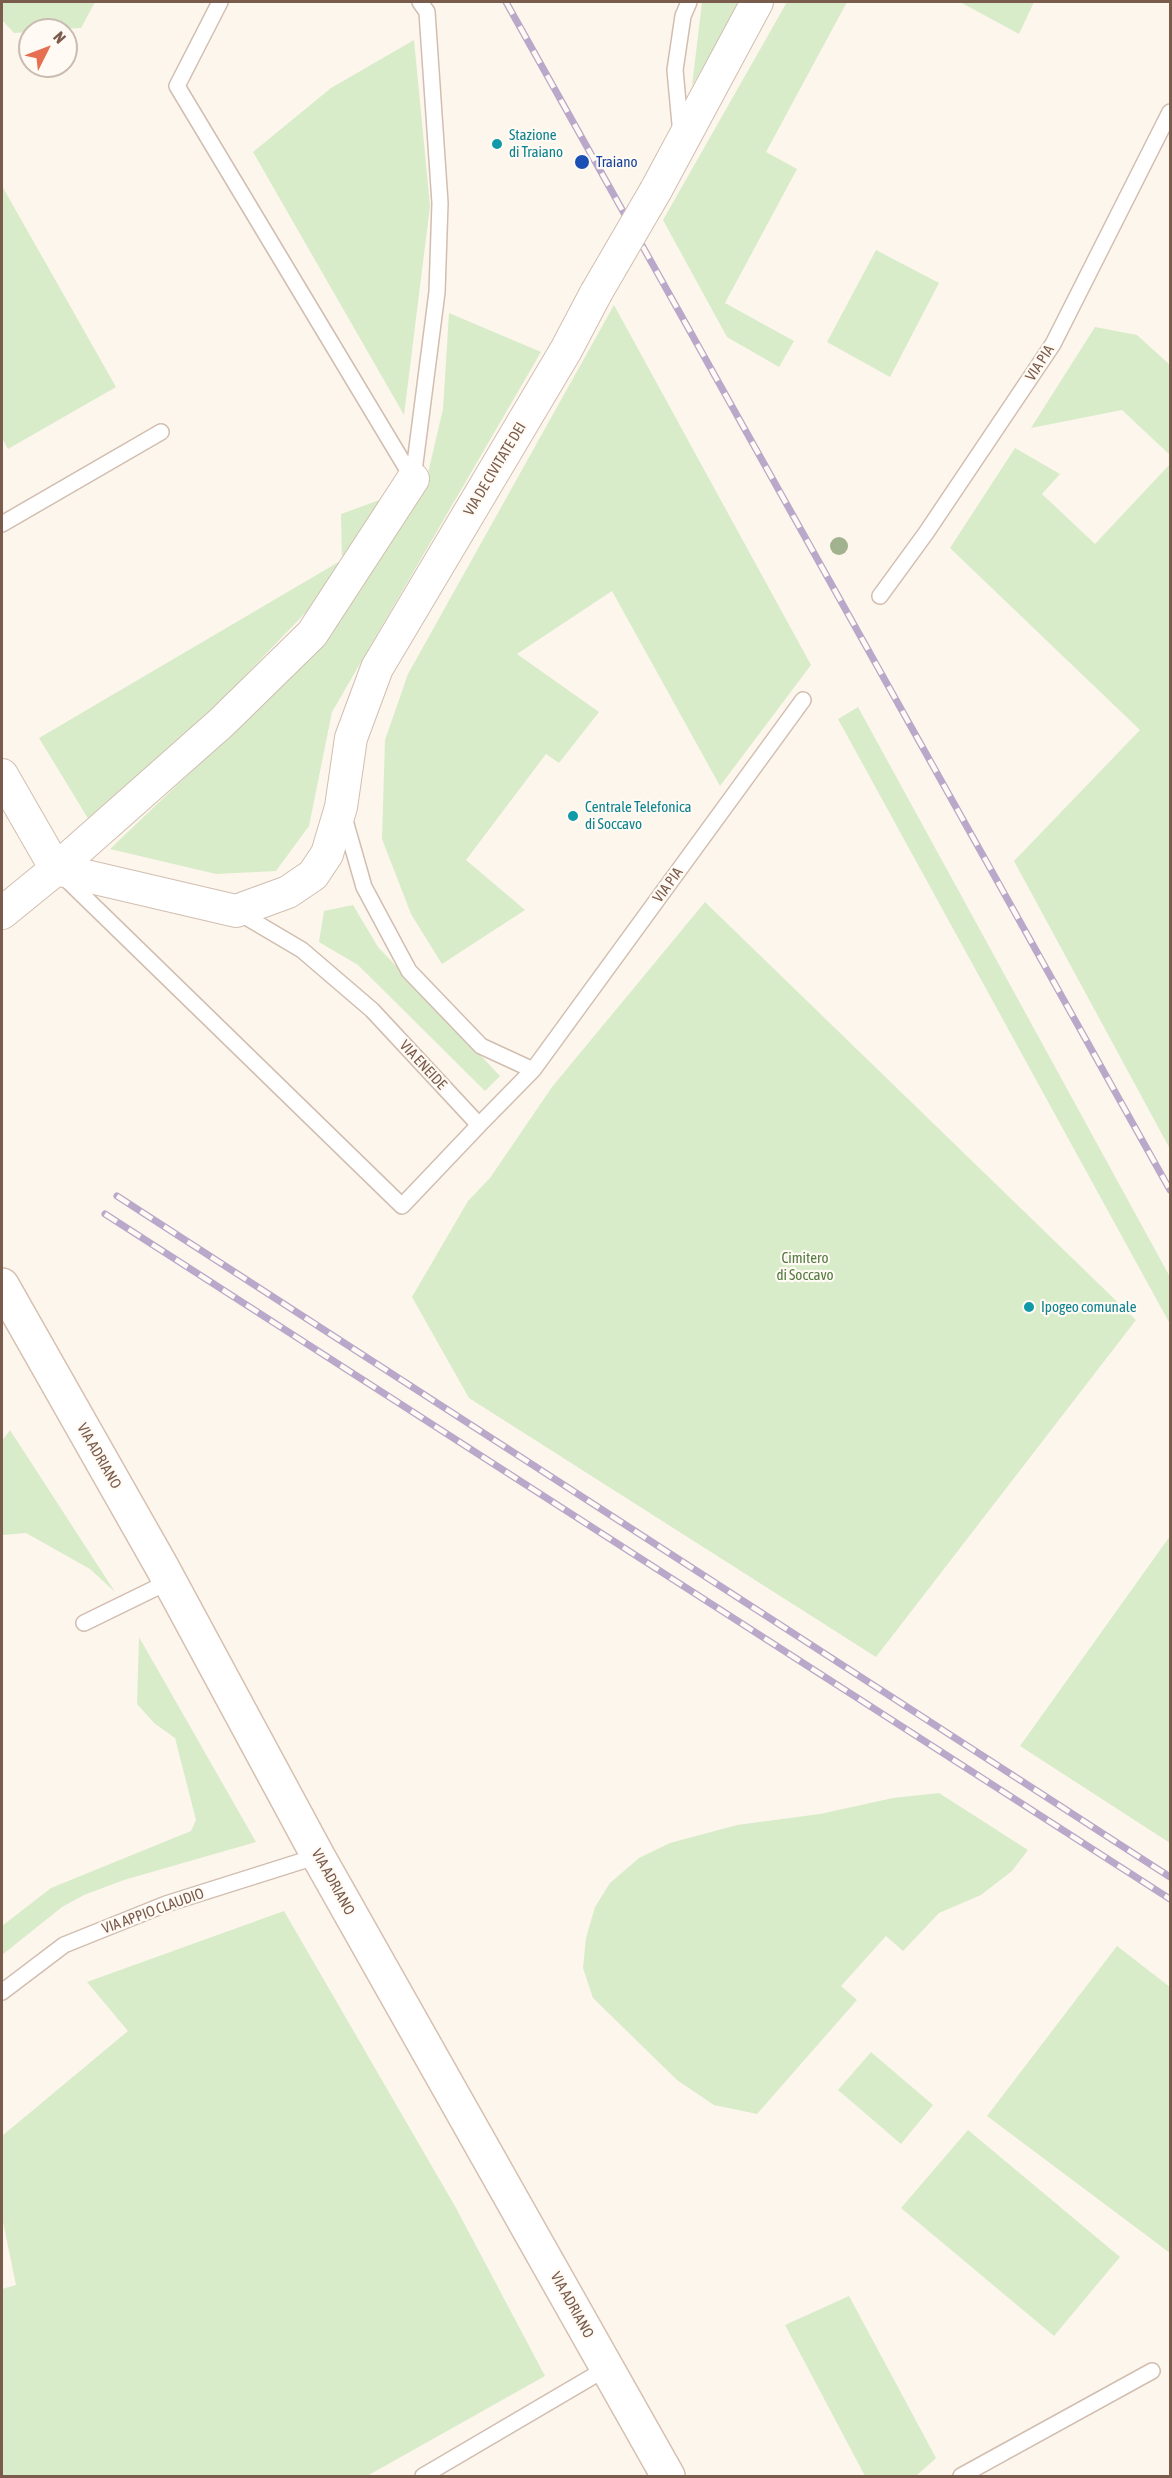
<!DOCTYPE html>
<html>
<head>
<meta charset="utf-8">
<style>
  body { margin:0 }
  #map { position:relative; width:1172px; height:2478px; overflow:hidden; background:#fdf6ec; font-family:"Asap Condensed",sans-serif }
  canvas { display:block }
  .frame { position:absolute; inset:0; border:3px solid #7a5c4d; pointer-events:none }
  .north { position:absolute; left:18px; top:18px; width:60px; height:60px; box-sizing:border-box; background:#fffaf3; border:2px solid #cabbb1; border-radius:50%; rotate:48deg; font-size:16px; font-weight:700; line-height:24px; text-align:center; color:#7a5c4d }
  .north::after { content:''; display:block; margin:auto; width:21px; height:27px; background:#e76f51; clip-path:polygon(50% 0,100% 100%,50% 72%,0 100%) }
</style>
</head>
<body>
<div id="map">
<canvas width="1172" height="2478"></canvas>
<div class="frame"></div>
<div class="north">N</div>
</div>
<script>
const g = document.querySelector('canvas').getContext('2d');
g.lineJoin = 'round';
function paint(path, color) {
  g.fillStyle = color;
  g.fill(path, 'evenodd');
}
function shape(rows) {
  const path = new Path2D();
  for (const r of rows) {
    path.moveTo(r[0], r[1]);
    for (let i = 2; i < r.length; i += 2) path.lineTo(r[i], r[i + 1]);
  }
  return path;
}
function strokePath(path, color, width, dash) {
  g.strokeStyle = color;
  g.lineWidth = width;
  g.lineCap = dash ? 'butt' : 'round';
  g.setLineDash(dash || []);
  g.stroke(path);
}
function write(font, color, halo, rows, align = 'center') {
  g.font = font + ' "Asap Condensed",sans-serif';
  g.lineWidth = 4.5;
  g.setLineDash([]);
  g.textBaseline = 'middle';
  g.strokeStyle = halo;
  g.fillStyle = color;
  for (const [text, x, y, turn = 0] of rows) {
    g.save();
    g.translate(x, y);
    g.rotate((+turn || 0) * Math.PI / 180);
    g.textAlign = isNaN(turn) ? turn : align;
    if (halo) g.strokeText(text, 0, 0);
    g.fillText(text, 0, 0);
    g.restore();
  }
}
const green = shape([
  [2,2,95,2,81,28,30,30,30,32,14,33,2,20],
  [702,2,741,2,692,86],
  [787,2,847,2,766,152,797,169,725,303,794,341,779,367,727,337,663,220],
  [960,2,1034,2,1019,34],
  [414,40,430,206,404,415,253,152,331,88],
  [2,186,116,387,8,449,2,438],
  [876,250,939,283,890,377,827,342],
  [614,305,811,665,720,786,612,591,517,654,599,712,559,763,546,754,466,860,525,910,442,964,411,914,382,839,385,740,408,674],
  [449,313,541,352,332,712,309,826,276,871,216,874,110,849,322,647,425,486,443,409],
  [1095,327,1137,335,1170,365,1170,455,1122,410,1031,428],
  [1015,448,1060,474,1042,494,1095,544,1170,464,1170,1149,1014,861,1140,730,950,548],
  [385,498,334,583,215,707,89,820,39,738,342,560,341,514],
  [858,707,1170,1277,1170,1324,838,719],
  [705,902,1136,1320,876,1657,469,1398,412,1297,468,1201,490,1178,552,1087],
  [353,905,378,947,500,1076,485,1091,358,965,319,942,324,911],
  [10,1430,115,1592,90,1569,26,1533,2,1535,2,1441],
  [1170,1536,1170,1843,1020,1746],
  [139,1637,256,1842,124,1880,84,1895,62,1907,2,1955,2,1926,51,1888,191,1831,196,1820,175,1738,154,1723,137,1704],
  [939,1793,1028,1850,1012,1871,981,1895,939,1913,903,1951,886,1936,841,1986,857,2000,757,2114,714,2105,677,2080,593,1998,583,1968,586,1938,595,1907,610,1883,639,1858,670,1843,737,1825,820,1814,893,1798],
  [284,1911,456,2208,545,2376,367,2476,2,2476,2,2289,16,2285,2,2217,2,2136,128,2031,87,1982],
  [1117,1946,1170,1987,1170,2253,987,2116],
  [871,2052,933,2105,901,2144,838,2090],
  [968,2130,1120,2257,1054,2336,901,2208],
  [849,2296,936,2458,916,2476,865,2476,785,2325]
]);
const lane = shape([
  [220,2,177,86,413,479,437,292,440,203,427,12,420,2],
  [681,135,675,70,683,16,689,2],
  [2,524,161,432],
  [880,596,926,533,1053,344,1170,112],
  [64,877,402,1206,479,1125],
  [236,911,302,950,372,1010,479,1125,533,1070,481,1046,409,971,364,887,344,817],
  [533,1070,803,700],
  [84,1623,170,1581],
  [2,1992,64,1945,166,1904,318,1856],
  [423,2476,607,2368],
  [961,2476,1152,2371]
]);
const street = shape([
  [656,190,757,2],
  [2,775,56,869,221,723,312,634,413,479],
  [2,913,56,869,236,911,288,892,313,875,327,854,341,807,351,738,377,668,566,350,596,293]
]);
const secondary = shape([
  [2,1285,162,1567,318,1856,668,2476]
]);
const rail = shape([
  [506,2,1170,1190],
  [117,1196,1170,1877],
  [105,1214,1170,1899]
]);
const streetBridge = shape([
  [596,293,656,190]
]);
const trees = [
  [839,546]
];
const markers = [
  [497,144,6,"#0f9aa8"],
  [582,162,8,"#1a4fb4"],
  [573,816,6,"#0f9aa8"],
  [1029,1307,6,"#0f9aa8"]
];
const cultureNames = [
  ["Stazione",509,135],
  ["di Traiano",509,152],
  ["Centrale Telefonica",585,807],
  ["di Soccavo",585,824],
  ["Ipogeo comunale",1041,1307]
];
const transitNames = [
  ["Traiano",596,162]
];
const streetNames = [
  ["VIA PIA",1040,363,-57],
  ["VIA DE CIVITATE DEI",495,469,-59],
  ["VIA PIA",668,885,-54],
  ["VIA ENEIDE",423,1065,47],
  ["VIA ADRIANO",99,1456,60],
  ["VIA ADRIANO",333,1882,61],
  ["VIA APPIO CLAUDIO",153,1911,-20],
  ["VIA ADRIANO",572,2305,61]
];
const parkNames = [
  ["Cimitero",805,1258],
  ["di Soccavo",805,1275]
];
paint(green, '#d8ecc9');
strokePath(lane, '#d1beb0', 18);
strokePath(street, '#d1beb0', 34);
strokePath(secondary, '#d6c0b0', 36);
strokePath(lane, '#fff', 15);
strokePath(street, '#fff', 32);
strokePath(secondary, '#fff', 33);
strokePath(rail, '#b9a8c9', 7);
strokePath(rail, '#fffaf3', 4.5, [14]);
strokePath(streetBridge, '#d1beb0', 34, []);
strokePath(streetBridge, '#fff', 32);
g.fillStyle = '#a0b28e';
for (const [x, y] of trees) {
  g.beginPath();
  g.arc(x, y, 9, 0, 2 * Math.PI);
  g.fill();
}
for (const [x, y, r, color] of markers) {
  const dot = new Path2D();
  dot.arc(x, y, r, 0, 2 * Math.PI);
  g.fillStyle = color;
  g.fill(dot);
  strokePath(dot, '#fffaf3', 2);
}
write('15px', '#0d838f', '#fffaf3', cultureNames, 'left');
write('15px', '#164399', '#fffaf3', transitNames, 'left');
write('15px', '#7a5c4d', '#fffaf3', streetNames);
write('15px', '#537a41', '#fffaf3', parkNames);
</script>
</body>
</html>
